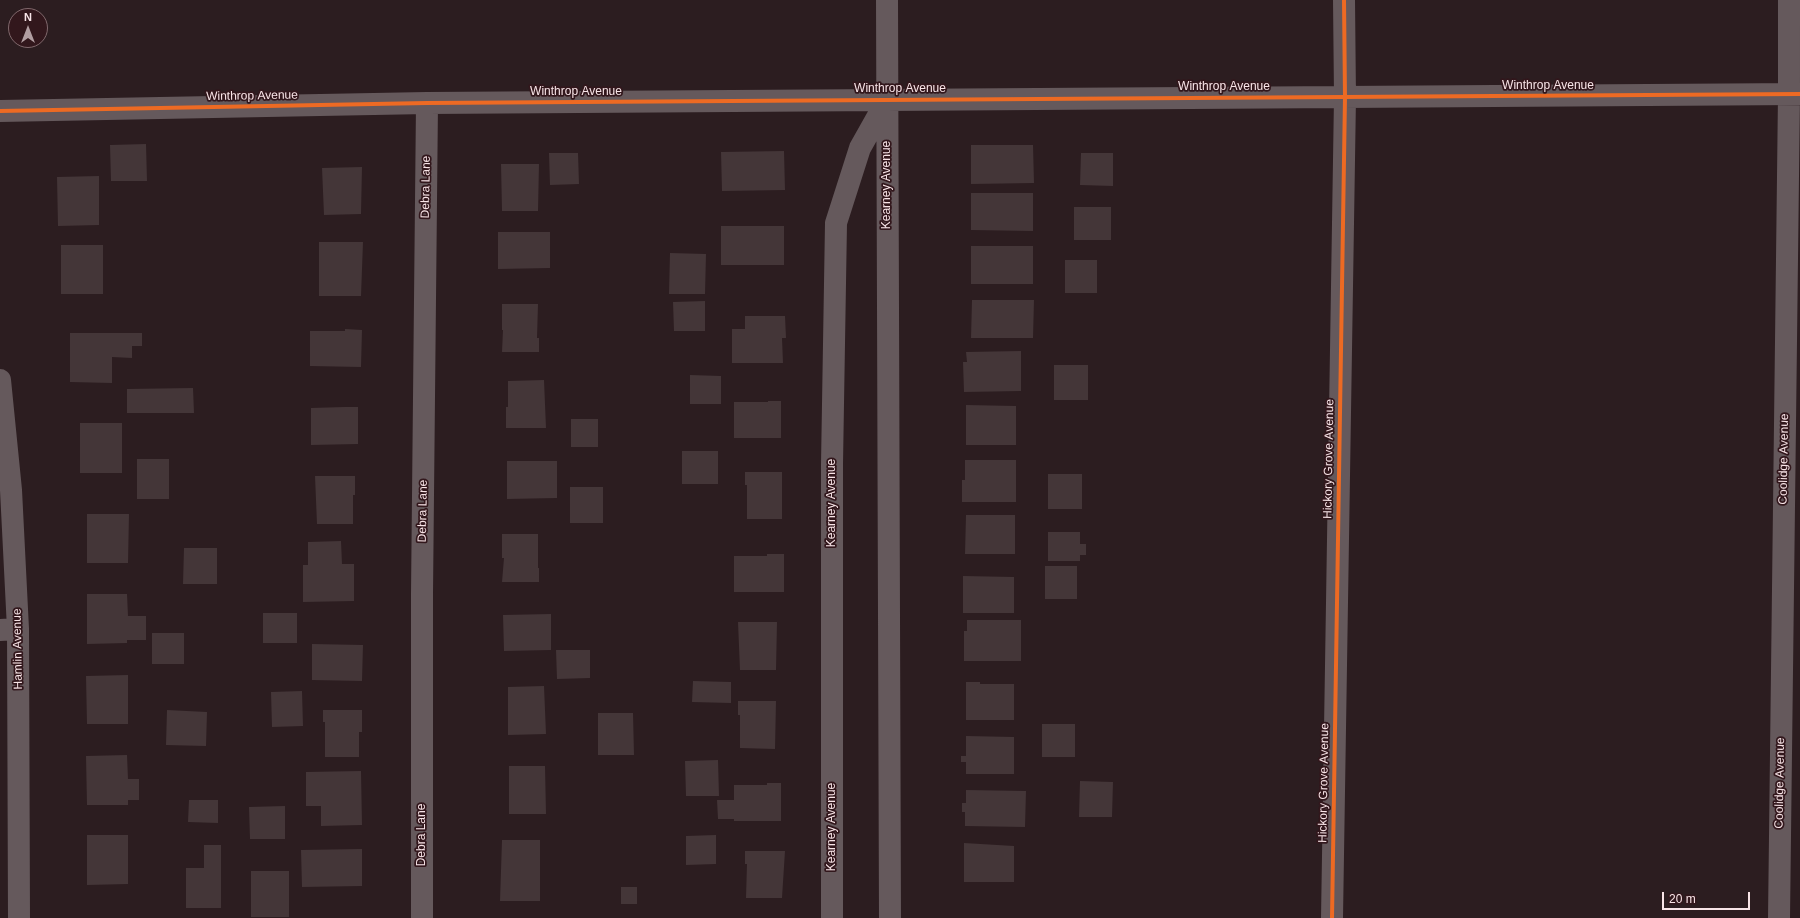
<!DOCTYPE html>
<html>
<head>
<meta charset="utf-8">
<style>
  body { margin:0 }
  #map { position:relative; width:1800px; height:918px; overflow:hidden; background:#2c1d20; font-family:Helvetica,sans-serif }
  canvas { display:block }
  .north { position:absolute; left:8px; top:8px; width:40px; height:40px; box-sizing:border-box; background:#32171c; border:1px solid #81696d; border-radius:50%; rotate:0deg; font-size:11px; font-weight:700; line-height:16px; text-align:center; color:#f8e4e7 }
  .north::after { content:''; display:block; margin:auto; width:14px; height:18px; background:#b19ea1; clip-path:polygon(50% 0,100% 100%,50% 72%,0 100%) }
  .scale { position:absolute; left:1662px; top:892px; width:88px; height:18px; box-sizing:border-box; border:2px solid #f8e4e7; border-top:0; padding-left:5px; font-size:12px; line-height:14px; white-space:nowrap; color:#f8e4e7; -webkit-text-stroke:3px #32171c; paint-order:stroke }
</style>
</head>
<body>
<div id="map">
<canvas width="1800" height="918"></canvas>
<div class="north">N</div>
<div class="scale">20 m</div>
</div>
<script>
const g = document.querySelector('canvas').getContext('2d');
g.lineJoin = 'round';
function paint(path, color) {
  g.fillStyle = color;
  g.fill(path, 'evenodd');
}
function shape(rows) {
  const path = new Path2D();
  for (const r of rows) {
    path.moveTo(r[0], r[1]);
    for (let i = 2; i < r.length; i += 2) path.lineTo(r[i], r[i + 1]);
  }
  return path;
}
function strokePath(path, color, width, dash) {
  g.strokeStyle = color;
  g.lineWidth = width;
  g.lineCap = dash ? 'butt' : 'round';
  g.setLineDash(dash || []);
  g.stroke(path);
}
function write(font, color, halo, rows, align = 'center') {
  g.font = font + ' Helvetica,sans-serif';
  g.lineWidth = 3.5;
  g.setLineDash([]);
  g.textBaseline = 'middle';
  g.strokeStyle = halo;
  g.fillStyle = color;
  for (const [text, x, y, turn = 0] of rows) {
    g.save();
    g.translate(x, y);
    g.rotate((+turn || 0) * Math.PI / 180);
    g.textAlign = isNaN(turn) ? turn : align;
    if (halo) g.strokeText(text, 0, 0);
    g.fillText(text, 0, 0);
    g.restore();
  }
}
const building = shape([
  [146,144,147,181,111,181,110,145],
  [971,145,1033,145,1034,183,971,184],
  [784,151,785,190,722,191,721,152],
  [549,153,578,153,579,184,550,185],
  [1081,153,1113,153,1113,186,1080,185],
  [501,164,539,164,538,211,502,211],
  [362,167,361,214,324,215,322,168],
  [99,176,99,225,58,226,57,177],
  [971,193,1033,193,1033,231,971,230],
  [1074,207,1111,207,1111,240,1074,240],
  [721,226,784,226,784,265,721,265],
  [498,232,550,232,550,268,498,269],
  [319,242,363,242,361,296,319,296],
  [61,245,103,245,103,294,61,294],
  [971,246,1033,246,1033,284,971,284],
  [670,253,706,254,705,294,669,294],
  [1065,260,1097,260,1097,293,1065,293],
  [972,300,1034,300,1033,338,971,338],
  [705,301,705,331,674,331,673,302],
  [502,304,538,304,537,338,539,338,539,352,502,352,503,330,502,330],
  [745,316,785,316,786,338,782,338,783,363,732,363,732,329,745,329],
  [345,329,362,330,361,367,310,366,310,331,345,331],
  [70,333,142,333,142,346,132,346,132,358,112,357,112,383,70,382],
  [1021,351,1021,391,964,392,963,362,967,362,966,352],
  [1054,365,1088,365,1088,400,1054,400],
  [690,375,721,376,721,404,690,404],
  [544,380,546,428,506,428,506,407,508,407,508,381],
  [193,388,194,413,127,413,127,389],
  [768,401,781,401,781,438,734,438,734,402,768,402],
  [966,405,1016,406,1016,445,966,445],
  [345,407,358,407,358,444,311,445,311,408],
  [571,419,598,419,598,447,571,447],
  [80,423,122,423,122,473,80,473],
  [682,451,718,451,718,484,682,484],
  [137,459,169,459,169,499,137,499],
  [965,460,1016,460,1016,502,962,502,962,480,965,480],
  [507,461,557,461,557,498,507,499],
  [745,472,782,472,782,519,747,519,747,485,745,485],
  [1048,474,1082,474,1082,509,1048,509],
  [315,476,355,476,355,495,353,495,353,524,317,524],
  [570,487,603,487,603,523,570,523],
  [87,514,129,514,128,563,87,563],
  [966,515,1015,515,1015,554,965,554],
  [1048,532,1080,532,1080,544,1086,544,1086,555,1080,555,1080,561,1048,561],
  [502,534,538,534,538,568,539,568,539,582,502,582,504,558,502,558],
  [341,541,342,564,354,564,354,601,303,602,303,565,308,565,308,542],
  [184,548,217,548,217,584,183,584],
  [767,554,784,554,784,592,734,592,734,556,767,556],
  [1045,566,1077,566,1077,599,1045,599],
  [963,576,1014,577,1014,613,963,613],
  [87,594,127,594,128,616,146,616,146,640,127,640,127,643,87,644],
  [263,613,297,613,297,643,263,643],
  [551,614,551,650,504,651,503,615],
  [967,620,1021,620,1021,661,964,661,964,631,967,631],
  [738,622,777,622,776,670,740,670],
  [152,633,184,633,184,664,152,664],
  [312,644,363,645,362,681,312,680],
  [556,650,590,650,590,678,557,679],
  [128,675,128,724,87,724,86,676],
  [693,681,731,682,731,703,692,702],
  [966,682,980,682,980,684,1014,684,1014,720,966,720],
  [544,686,546,734,508,735,508,687],
  [302,691,303,726,272,727,271,692],
  [738,701,776,701,775,749,740,748,740,715,738,715],
  [167,710,207,712,206,746,166,745],
  [323,710,362,710,362,732,359,732,359,757,325,757,325,722,323,722],
  [598,713,633,713,634,755,598,755],
  [1042,724,1075,724,1075,757,1042,757],
  [966,736,1014,737,1014,774,966,774,966,762,961,762,961,756,966,756],
  [127,755,128,779,139,779,139,800,128,800,128,805,87,805,86,756],
  [718,760,719,796,686,796,685,761],
  [509,766,545,766,546,814,509,814],
  [361,771,362,825,321,826,321,806,306,806,306,772],
  [1080,781,1113,782,1112,817,1079,817],
  [767,783,781,783,781,821,734,821,734,819,718,819,717,800,734,800,734,785,767,785],
  [966,790,1026,791,1025,827,965,826,965,812,962,812,962,803,966,803],
  [189,800,218,800,218,823,188,822],
  [285,806,285,839,250,839,249,807],
  [87,835,128,835,128,884,87,885],
  [716,835,716,864,686,865,686,836],
  [502,840,540,840,540,901,500,901],
  [964,843,1014,846,1014,882,964,882],
  [204,845,221,845,221,908,186,908,186,868,204,868],
  [362,849,362,886,302,887,301,850],
  [745,851,785,851,782,898,746,898,747,864,745,864],
  [251,871,289,871,289,917,251,917],
  [621,887,637,887,637,904,621,904]
]);
const minor = shape([
  [887,0,890,918],
  [0,111,427,103,1800,94],
  [0,380,11,490,18,629,19,918],
  [0,630,18,629],
  [422,918,422,593,427,103],
  [832,918,832,464,836,223,860,148,887,100],
  [1332,918,1345,97,1344,0],
  [1779,918,1789,94,1789,0]
]);
const cycleway = shape([
  [0,111,427,103,1800,94],
  [1332,918,1345,97,1344,0]
]);
const streetNames = [
  ["Winthrop Avenue",1548,86],
  ["Winthrop Avenue",1224,87],
  ["Winthrop Avenue",900,89],
  ["Winthrop Avenue",576,92],
  ["Winthrop Avenue",252,96,-1],
  ["Kearney Avenue",887,185,-90],
  ["Debra Lane",426,187,-89],
  ["Hickory Grove Avenue",1329,459,-89],
  ["Coolidge Avenue",1784,459,-89],
  ["Kearney Avenue",832,503,-90],
  ["Debra Lane",423,511,-89],
  ["Hamlin Avenue",18,649,-91],
  ["Hickory Grove Avenue",1324,783,-89],
  ["Coolidge Avenue",1780,783,-89],
  ["Kearney Avenue",832,827,-90],
  ["Debra Lane",422,835,-90]
];
paint(building, '#443638');
strokePath(minor, '#65595c', 22);
strokePath(cycleway, '#ed6a23', 4);
write('12px', '#f8e4e7', '#32171c', streetNames);
</script>
</body>
</html>
